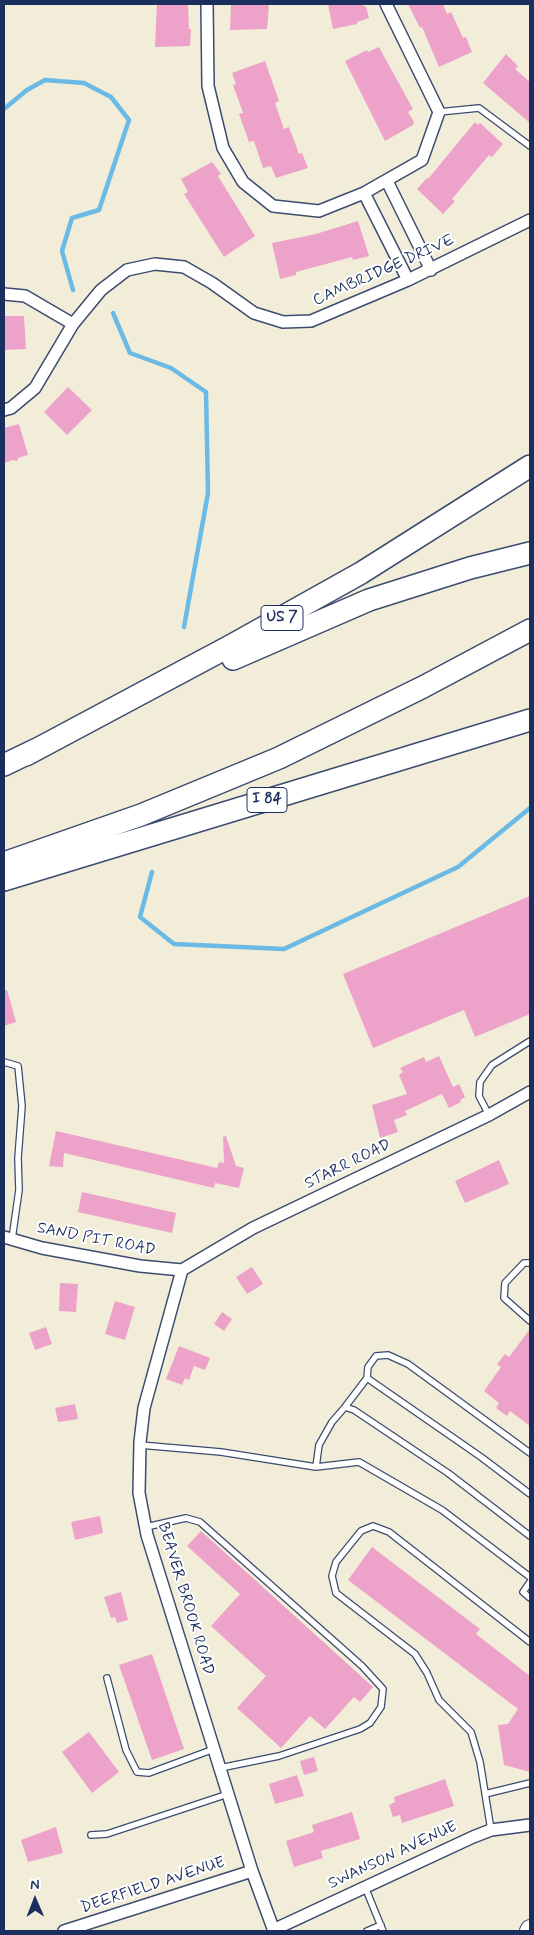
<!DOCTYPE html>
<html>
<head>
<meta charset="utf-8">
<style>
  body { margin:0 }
  #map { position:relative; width:534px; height:1935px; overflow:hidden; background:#f2edd8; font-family:Mynerve,sans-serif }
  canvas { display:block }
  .frame { position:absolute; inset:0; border:5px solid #1b2f5e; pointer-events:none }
  .north { position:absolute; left:10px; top:1875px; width:50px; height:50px; -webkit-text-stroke:4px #fff; paint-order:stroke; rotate:359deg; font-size:14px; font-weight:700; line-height:20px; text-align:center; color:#1b2f5e }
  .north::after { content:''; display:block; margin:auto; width:18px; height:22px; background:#1b2f5e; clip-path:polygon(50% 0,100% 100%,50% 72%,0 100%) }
</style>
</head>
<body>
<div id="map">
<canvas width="534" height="1935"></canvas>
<div class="frame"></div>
<div class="north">N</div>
</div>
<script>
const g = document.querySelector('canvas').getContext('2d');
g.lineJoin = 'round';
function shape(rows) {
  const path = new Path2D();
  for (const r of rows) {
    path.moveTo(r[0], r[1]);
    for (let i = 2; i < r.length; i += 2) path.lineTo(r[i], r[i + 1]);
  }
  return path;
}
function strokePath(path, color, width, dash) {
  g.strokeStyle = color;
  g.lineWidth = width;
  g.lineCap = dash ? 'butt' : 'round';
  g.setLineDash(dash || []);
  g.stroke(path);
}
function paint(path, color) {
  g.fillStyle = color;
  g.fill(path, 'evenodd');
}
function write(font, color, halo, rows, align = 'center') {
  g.font = font + ' Mynerve,sans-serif';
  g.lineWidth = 4;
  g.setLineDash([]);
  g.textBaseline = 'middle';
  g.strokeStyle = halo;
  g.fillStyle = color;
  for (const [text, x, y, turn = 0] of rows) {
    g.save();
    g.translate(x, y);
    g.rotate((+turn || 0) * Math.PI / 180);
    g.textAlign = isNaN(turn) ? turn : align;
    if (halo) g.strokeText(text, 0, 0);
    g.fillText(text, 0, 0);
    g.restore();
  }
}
const stream = shape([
  [4,109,27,90,45,80,84,83,111,97,129,120,99,210,72,218,62,251,73,290],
  [113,313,130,353,171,368,206,392,208,493,184,627],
  [152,872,140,917,174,944,284,949,458,867,530,808]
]);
const building = shape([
  [157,4,188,4,189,29,191,29,190,46,155,47],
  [231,4,269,4,267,29,230,30],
  [328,4,363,4,364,7,366,6,369,18,357,22,357,24,333,29],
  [408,4,443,4,447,14,451,12,463,38,466,37,472,52,439,67,422,27,420,28],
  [379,47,413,109,408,112,414,122,413,125,385,141,345,61,367,50,368,52],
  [506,54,518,66,515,69,530,82,530,123,483,83],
  [265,61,279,101,275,103,284,129,289,127,299,154,302,153,308,168,276,178,271,166,263,168,254,141,249,142,239,114,243,113,233,85,236,84,232,73],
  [475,122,478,125,480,123,503,144,492,157,489,155,452,199,455,201,443,214,417,189,427,178,428,179],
  [212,162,221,174,218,176,255,236,224,257,184,194,188,192,181,179],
  [358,221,369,256,353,260,352,257,296,272,296,275,280,279,272,243,316,234],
  [4,316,24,316,26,349,4,350],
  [68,387,92,410,67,435,44,412],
  [19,424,28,455,18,458,17,461,13,460,4,463,4,428],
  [530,896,530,1014,475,1037,464,1010,373,1048,343,974],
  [4,990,7,990,16,1022,4,1026],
  [439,1056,453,1087,459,1084,465,1097,460,1100,461,1102,449,1108,442,1094,405,1111,407,1115,394,1120,398,1132,380,1138,372,1105,407,1094,399,1075,403,1072,400,1068,424,1057,426,1062],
  [56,1131,217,1168,219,1162,224,1163,223,1137,226,1136,236,1166,244,1168,239,1188,215,1183,214,1188,64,1153,63,1167,49,1166],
  [499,1160,509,1184,465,1203,455,1181],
  [82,1192,176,1213,172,1233,78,1212],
  [252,1267,263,1284,247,1294,236,1277],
  [60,1283,78,1284,76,1312,59,1311],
  [115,1301,135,1307,125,1340,105,1334],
  [222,1312,232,1319,224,1331,214,1324],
  [46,1327,52,1344,35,1350,29,1333],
  [530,1329,530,1426,510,1411,507,1416,496,1408,499,1403,484,1391,501,1367,497,1364,505,1354,509,1357],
  [179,1346,210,1358,205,1370,194,1366,189,1380,185,1378,182,1385,166,1379],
  [75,1404,78,1419,58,1422,55,1408],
  [100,1516,103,1533,75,1540,71,1522],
  [201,1531,373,1687,360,1702,354,1697,325,1729,310,1716,281,1748,237,1708,266,1676,211,1626,240,1594,187,1546],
  [372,1547,480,1629,476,1634,530,1676,530,1772,504,1765,498,1725,508,1724,518,1709,348,1580],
  [121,1592,128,1620,117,1623,115,1617,111,1618,104,1597],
  [152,1654,184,1749,152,1760,119,1665],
  [89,1732,119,1772,92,1793,62,1752],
  [314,1757,318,1771,304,1775,300,1761],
  [297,1775,304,1796,275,1804,269,1784],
  [445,1779,454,1806,402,1823,400,1815,393,1817,389,1805,395,1802,394,1797],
  [352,1812,360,1839,321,1851,323,1858,294,1867,286,1841,314,1832,312,1825],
  [56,1827,63,1853,28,1862,21,1840]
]);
const lane = shape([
  [439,112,479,108,530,146],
  [4,1062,18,1066,22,1106,18,1158,19,1190,12,1239],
  [489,1115,479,1096,480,1082,492,1065,530,1041],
  [530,1263,524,1263,505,1283,504,1298,530,1321],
  [367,1378,368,1367,376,1356,388,1355,408,1364,530,1453],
  [345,1407,367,1378,481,1457,530,1494],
  [140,1445,221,1452,316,1467,359,1462,442,1510,530,1577],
  [316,1467,319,1445,332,1422,345,1407,354,1410,448,1473,530,1536],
  [146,1527,186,1518,200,1522,362,1666,383,1689,381,1707,370,1723,360,1729,279,1756,220,1768],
  [530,1582,523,1592,530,1598],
  [107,1678,126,1750,137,1772,149,1773,214,1749],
  [485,1794,530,1783],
  [491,1830,480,1762,471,1732,439,1700,427,1673,415,1654,336,1593,332,1576,336,1562,361,1531,373,1526,389,1532,530,1642],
  [91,1835,107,1834,228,1794],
  [365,1887,383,1931],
  [367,1931,381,1925]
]);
const street = shape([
  [207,4,208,86,223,148,243,182,273,206,319,211,364,193,422,160,439,112,386,4],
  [387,181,431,270],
  [364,193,408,280],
  [4,294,25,296,73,324],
  [4,410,11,408,35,388,73,324,101,290,127,270,155,264,184,267,212,283,254,313,283,322,311,321,408,280,530,220],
  [4,1237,42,1248,140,1266,182,1270],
  [182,1270,144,1408,140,1442,139,1493,147,1535,252,1871,274,1931],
  [182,1270,253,1228,489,1115,530,1092],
  [273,1930,473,1837,491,1830,530,1825],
  [64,1931,252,1871]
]);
const primary = shape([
  [529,1931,530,1929]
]);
const highway = shape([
  [233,659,369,600,470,568,530,553],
  [26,755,232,645,361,573,530,466],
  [4,765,37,749],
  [4,863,141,815,279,758,423,687,530,630],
  [4,880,530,720]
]);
const shields = [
  [282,618,42],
  [267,800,40]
];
const shieldNames = [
  ["US 7",282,618],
  ["I 84",267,800]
];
const streetNames = [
  ["CAMBRIDGE DRIVE",384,271,-24],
  ["STARR ROAD",348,1165,-26],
  ["SAND PIT ROAD",96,1240,11],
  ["BEAVER BROOK ROAD",185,1599,73],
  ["SWANSON AVENUE",393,1856,-25],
  ["DEERFIELD AVENUE",153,1886,-18]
];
strokePath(stream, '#6bbae5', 4.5);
paint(building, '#eda3c9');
strokePath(lane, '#3b4c70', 8);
strokePath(street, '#3b4c70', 14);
strokePath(primary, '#3b4c70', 20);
strokePath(highway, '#3b4c70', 24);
strokePath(lane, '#fff', 5.5);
strokePath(street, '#fff', 11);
strokePath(primary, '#fff', 18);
strokePath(highway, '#fff', 21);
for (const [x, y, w] of shields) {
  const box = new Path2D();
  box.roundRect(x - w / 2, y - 12.5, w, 25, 4);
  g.fillStyle = '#fff';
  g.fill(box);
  strokePath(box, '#1b2f5e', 1);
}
write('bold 15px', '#1b2f5e', null, shieldNames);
write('16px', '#1b2f5e', '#fff', streetNames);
</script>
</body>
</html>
